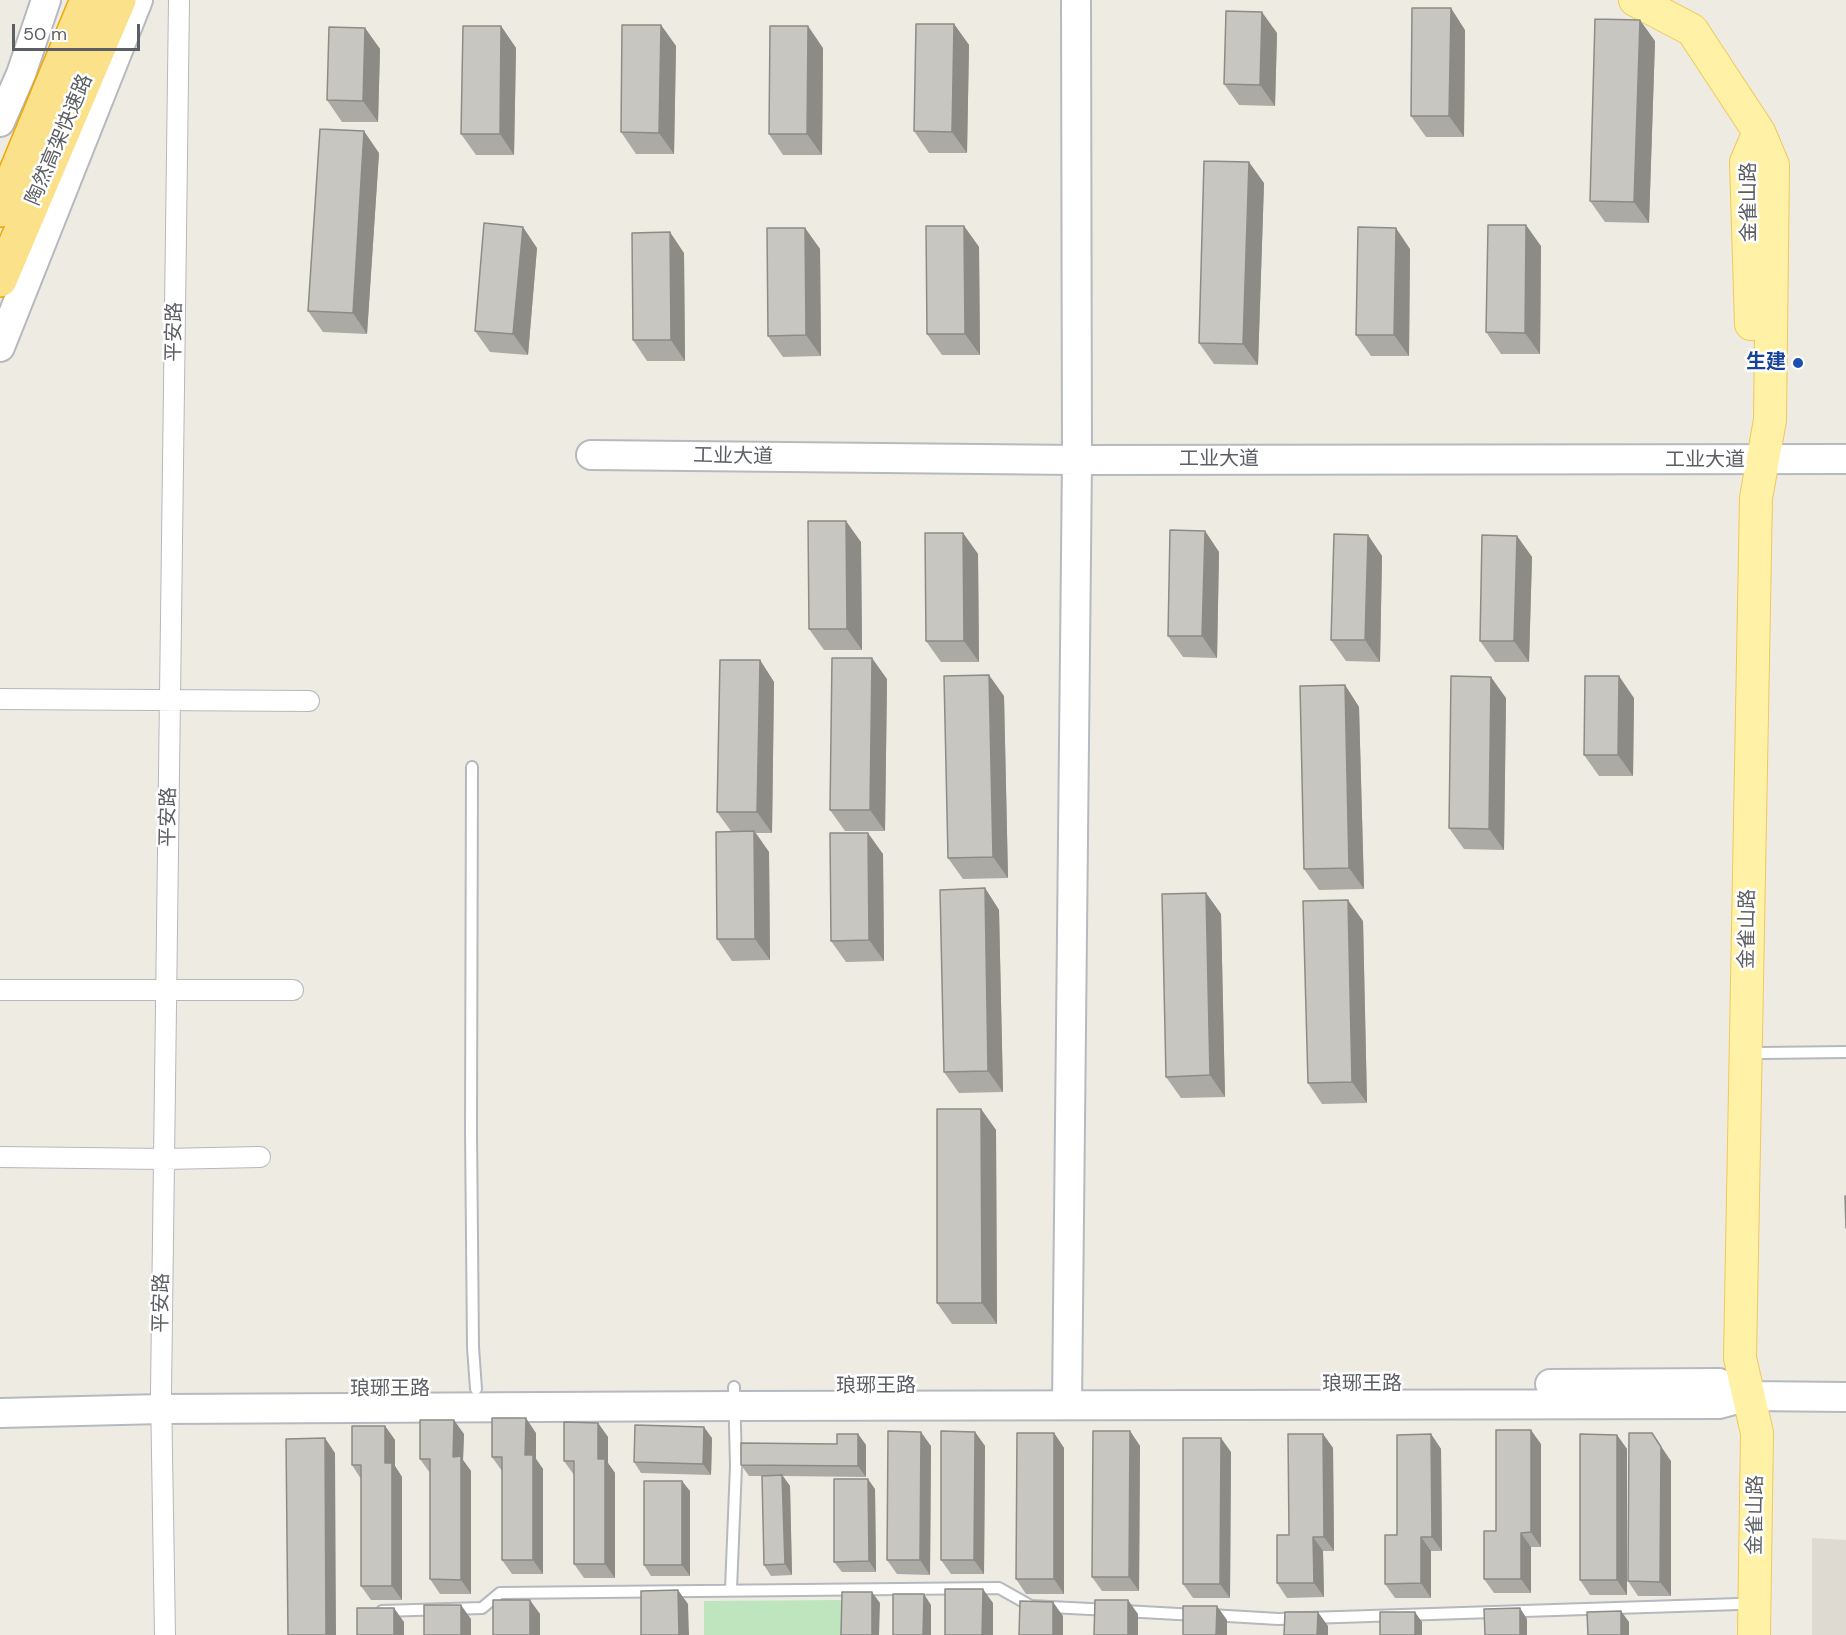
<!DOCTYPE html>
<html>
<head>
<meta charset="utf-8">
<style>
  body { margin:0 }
  #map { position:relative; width:1846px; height:1635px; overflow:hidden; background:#eeebe3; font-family:"DM Sans",sans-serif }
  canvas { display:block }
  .scale { position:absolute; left:12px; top:24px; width:128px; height:27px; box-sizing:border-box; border:3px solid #5b5e63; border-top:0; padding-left:8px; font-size:18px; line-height:21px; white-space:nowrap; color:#5b5e63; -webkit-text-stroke:4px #fff; paint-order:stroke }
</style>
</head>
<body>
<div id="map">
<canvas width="1846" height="1635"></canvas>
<div class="scale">50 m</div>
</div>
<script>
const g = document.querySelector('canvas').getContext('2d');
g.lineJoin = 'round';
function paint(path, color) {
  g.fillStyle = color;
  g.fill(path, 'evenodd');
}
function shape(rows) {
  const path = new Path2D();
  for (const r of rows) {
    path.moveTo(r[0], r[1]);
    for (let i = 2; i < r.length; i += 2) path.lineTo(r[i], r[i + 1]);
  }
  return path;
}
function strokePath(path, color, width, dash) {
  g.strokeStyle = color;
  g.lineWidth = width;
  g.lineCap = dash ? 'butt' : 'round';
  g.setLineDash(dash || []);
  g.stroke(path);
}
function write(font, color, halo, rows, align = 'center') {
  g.font = font + ' "DM Sans","Noto Sans SC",sans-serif';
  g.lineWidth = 5;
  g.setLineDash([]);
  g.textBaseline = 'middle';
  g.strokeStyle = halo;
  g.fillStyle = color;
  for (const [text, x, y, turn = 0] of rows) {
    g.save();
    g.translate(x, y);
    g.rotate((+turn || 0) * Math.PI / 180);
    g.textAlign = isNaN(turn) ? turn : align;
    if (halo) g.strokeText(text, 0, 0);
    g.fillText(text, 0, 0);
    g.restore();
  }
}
const education = shape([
  [1812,1538,1846,1540,1846,1635,1812,1635]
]);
const green = shape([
  [841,1600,841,1635,704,1635,704,1601]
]);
const lane = shape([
  [472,767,471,1129,473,1347,476,1389],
  [1761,1053,1846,1052],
  [731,1589,736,1466,734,1387],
  [382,1611,482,1608,500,1593,999,1588,1031,1606,1109,1610],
  [1124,1611,1196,1615],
  [1211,1615,1278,1619,1739,1604]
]);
const street = shape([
  [0,699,309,701],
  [0,990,293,990],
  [0,1157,164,1159,260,1157],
  [165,1635,161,1392,179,0]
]);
const secondary = shape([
  [0,122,21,74,46,0],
  [0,347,138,0],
  [591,455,1077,460,1846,459],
  [1550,1384,1719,1383,1749,1396],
  [1067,1405,1077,460,1076,0],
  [0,1413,162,1409,735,1406,1719,1404,1749,1396,1846,1397]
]);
const primary = shape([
  [1635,0,1692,30,1759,132,1773,165,1770,420,1756,498,1740,1358,1757,1433,1754,1635],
  [1751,324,1746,162,1759,132]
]);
const highway = shape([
  [0,210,87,0],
  [0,280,119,0]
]);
const wall = shape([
  [954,24,969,45,967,153,929,153,914,131],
  [661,25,676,46,674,154,636,154,621,132],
  [501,26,516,48,514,155,476,155,461,134],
  [365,28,380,49,378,122,342,122,327,100],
  [1465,30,1464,137,1426,137,1411,116],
  [1277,33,1275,106,1239,105,1224,84],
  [1655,41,1649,223,1605,222,1590,201],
  [823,48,822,155,783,155,769,134],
  [379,153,367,334,323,332,308,311],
  [1264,183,1258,365,1214,364,1199,343],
  [964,226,979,247,980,355,942,355,927,334],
  [805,228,820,249,821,356,783,357,768,336],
  [1541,246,1540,354,1501,354,1486,332],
  [537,248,528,355,490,352,475,331],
  [1410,249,1409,356,1371,356,1356,335],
  [684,253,685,361,647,361,633,340],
  [1205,531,1219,552,1217,658,1183,657,1168,636],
  [963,533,978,554,979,662,941,662,926,641],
  [1368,535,1382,556,1380,662,1346,661,1331,640],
  [1517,536,1532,557,1529,662,1495,662,1480,641],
  [861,542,862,650,824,650,809,629],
  [760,660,774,682,772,833,756,833,769,852,770,960,732,961,717,939,731,831,717,812],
  [887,679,885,831,845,831,830,810],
  [1345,685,1359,707,1364,889,1319,890,1304,869],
  [1004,696,1008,878,963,879,948,858],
  [1506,698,1504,850,1464,849,1449,828],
  [1634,698,1633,776,1599,776,1584,755],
  [883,854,884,961,846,962,831,941],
  [985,888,999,910,1003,1092,959,1093,944,1072],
  [1206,893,1221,914,1225,1097,1181,1098,1166,1077],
  [1363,921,1367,1103,1322,1104,1308,1083],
  [981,1109,996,1130,997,1324,952,1324,937,1303],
  [598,1423,608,1437,608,1463,615,1473,615,1578,584,1578,574,1564,574,1475,564,1461],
  [385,1426,395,1440,395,1466,402,1477,402,1600,371,1600,361,1586,361,1479,352,1465],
  [1130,1431,1140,1446,1139,1591,1102,1591,1092,1577],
  [975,1432,985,1446,984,1574,951,1574,941,1560],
  [536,1433,536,1459,543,1469,543,1574,512,1574,502,1560,502,1471,492,1457],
  [1054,1433,1064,1448,1064,1594,1026,1594,1016,1579],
  [464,1434,463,1460,471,1471,471,1594,440,1594,430,1579,430,1473,420,1459],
  [858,1434,866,1445,866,1477,783,1476,790,1486,792,1575,771,1576,764,1565,763,1476,749,1476,741,1465,837,1444],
  [1323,1434,1333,1448,1334,1551,1323,1551,1324,1597,1287,1598,1277,1583],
  [1431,1434,1441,1449,1442,1551,1431,1551,1431,1598,1395,1598,1385,1584,1397,1535],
  [1617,1435,1627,1449,1627,1595,1590,1595,1580,1580],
  [712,1438,711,1475,641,1473,634,1462],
  [1541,1444,1541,1547,1531,1547,1531,1593,1494,1593,1484,1579,1496,1531],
  [931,1446,930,1575,897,1574,887,1560],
  [1231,1452,1230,1598,1193,1598,1183,1584],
  [1671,1461,1671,1596,1638,1596,1628,1581],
  [875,1489,876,1572,842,1572,834,1562],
  [690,1491,690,1576,651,1576,644,1565]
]);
const shadedWall = shape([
  [1451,8,1465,30,1464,137,1449,116],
  [1262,12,1277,33,1275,106,1260,85],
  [1640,20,1655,41,1649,223,1634,202],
  [954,24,969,45,967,153,952,132],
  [661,25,676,46,674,154,659,133],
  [501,26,516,48,514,155,500,134],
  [808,26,823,48,822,155,807,134],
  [365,28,380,49,378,122,363,101],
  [364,131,379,153,367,334,353,313],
  [1249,162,1264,183,1258,365,1243,344],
  [1526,225,1541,246,1540,354,1525,333],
  [964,226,979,247,980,355,965,334],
  [523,227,537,248,528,355,513,334],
  [805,228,820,249,821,356,806,335],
  [1396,228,1410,249,1409,356,1394,335],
  [670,232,684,253,685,361,671,340],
  [846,521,861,542,862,650,847,629],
  [1205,531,1219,552,1217,658,1202,636],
  [963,533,978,554,979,662,964,641],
  [1368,535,1382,556,1380,662,1365,640],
  [1517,536,1532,557,1529,662,1514,641],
  [872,658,887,679,885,831,870,810],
  [760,660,774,682,772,833,757,812],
  [989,675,1004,696,1008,878,993,857],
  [1619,676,1634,698,1633,776,1618,755],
  [1491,677,1506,698,1504,850,1489,829],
  [1345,685,1359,707,1364,889,1349,868],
  [754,831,769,852,770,960,755,939],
  [868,833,883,854,884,961,869,940],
  [985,888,999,910,1003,1092,988,1071],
  [1206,893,1221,914,1225,1097,1210,1075],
  [1348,900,1363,921,1367,1103,1352,1082],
  [981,1109,996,1130,997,1324,982,1303],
  [526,1418,536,1433,536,1459,543,1469,543,1574,533,1560,525,1455],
  [454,1420,464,1434,463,1460,471,1471,471,1594,461,1580,453,1457],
  [598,1423,608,1437,608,1463,615,1473,615,1578,605,1564,598,1459],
  [385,1426,395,1440,395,1466,402,1477,402,1600,392,1586,385,1463],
  [704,1427,712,1438,711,1475,703,1464],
  [1531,1430,1541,1444,1541,1547,1531,1532],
  [1130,1431,1140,1446,1139,1591,1129,1577],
  [921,1432,931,1446,930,1575,920,1560],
  [975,1432,985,1446,984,1574,974,1560],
  [1054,1433,1064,1448,1064,1594,1054,1579],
  [1652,1433,1671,1461,1671,1596,1660,1582],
  [858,1434,866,1445,866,1477,858,1466],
  [1323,1434,1333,1448,1334,1551,1324,1537],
  [1431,1434,1441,1449,1442,1551,1432,1537],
  [1617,1435,1627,1449,1627,1595,1617,1580],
  [325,1438,335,1453,336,1635,326,1635],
  [1221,1438,1231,1452,1230,1598,1220,1584],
  [782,1475,790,1486,792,1575,785,1564],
  [868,1479,875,1489,876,1572,869,1561],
  [682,1481,690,1491,690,1576,682,1565],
  [1521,1533,1531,1547,1531,1593,1521,1579],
  [1313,1537,1323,1551,1324,1597,1314,1583],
  [1421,1537,1431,1551,1431,1598,1421,1583],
  [983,1589,993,1603,993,1635,982,1635],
  [678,1590,688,1604,689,1635,679,1635],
  [872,1592,880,1603,879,1635,872,1635],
  [924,1594,931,1605,931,1635,923,1635],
  [530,1600,540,1614,540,1635,530,1635],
  [1128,1600,1138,1614,1138,1635,1128,1635],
  [1053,1602,1063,1616,1063,1635,1053,1635],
  [461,1605,471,1619,471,1635,461,1635],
  [1217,1606,1227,1620,1227,1635,1216,1635],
  [394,1608,404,1622,404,1635,394,1635],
  [1520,1608,1527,1619,1527,1635,1520,1635],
  [1621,1611,1629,1622,1629,1635,1621,1635],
  [1318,1612,1328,1626,1328,1635,1317,1635],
  [1415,1612,1422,1622,1422,1635,1415,1635]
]);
const building = shape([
  [1412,8,1451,8,1449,116,1411,116,1412,8],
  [1226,11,1262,12,1260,85,1224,84,1226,11],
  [1595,19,1640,20,1634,202,1590,201,1595,19],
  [916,24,954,24,952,132,914,131,916,24],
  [622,25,661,25,659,133,621,132,622,25],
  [463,26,501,26,500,134,461,134,463,26],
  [770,26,808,26,807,134,769,134,770,26],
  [329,27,365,28,363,101,327,100,329,27],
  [320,129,364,131,353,313,308,311,320,129],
  [1204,161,1249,162,1243,344,1199,343,1204,161],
  [484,223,523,227,513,334,475,331,484,223],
  [1488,225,1526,225,1525,333,1486,332,1488,225],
  [926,226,964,226,965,334,927,334,926,226],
  [1358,227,1396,228,1394,335,1356,335,1358,227],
  [767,228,805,228,806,335,768,336,767,228],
  [670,232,671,340,633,340,632,233,670,232],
  [808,521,846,521,847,629,809,629,808,521],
  [1170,530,1205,531,1202,636,1168,636,1170,530],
  [925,533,963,533,964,641,926,641,925,533],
  [1334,534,1368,535,1365,640,1331,640,1334,534],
  [1482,535,1517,536,1514,641,1480,641,1482,535],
  [832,658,872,658,870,810,830,810,832,658],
  [720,660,760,660,757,812,717,812,720,660],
  [989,675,993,857,948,858,944,676,989,675],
  [1451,676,1491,677,1489,829,1449,828,1451,676],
  [1585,676,1619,676,1618,755,1584,755,1585,676],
  [1345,685,1349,868,1304,869,1300,686,1345,685],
  [754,831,755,939,717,939,716,832,754,831],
  [830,833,868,833,869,940,831,941,830,833],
  [985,888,988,1071,944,1072,940,890,985,888],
  [1206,893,1210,1075,1166,1077,1162,894,1206,893],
  [1348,900,1352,1082,1308,1083,1303,901,1348,900],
  [937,1109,981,1109,982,1303,937,1303,937,1109],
  [1845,1196,1846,1196,1846,1228,1845,1196],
  [492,1418,526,1418,525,1455,533,1455,533,1560,502,1560,502,1457,492,1457,492,1418],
  [420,1420,454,1420,453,1457,461,1456,461,1580,430,1579,430,1459,420,1459,420,1420],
  [564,1422,598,1423,598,1459,605,1459,605,1564,574,1564,574,1461,564,1461,564,1422],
  [635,1425,704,1427,703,1464,634,1462,635,1425],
  [352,1426,385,1426,385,1463,392,1463,392,1586,361,1586,361,1465,352,1465,352,1426],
  [1496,1430,1531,1430,1531,1532,1521,1533,1521,1579,1484,1579,1484,1531,1496,1531,1496,1430],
  [888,1431,921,1432,920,1560,887,1560,888,1431],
  [941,1431,975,1432,974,1560,941,1560,941,1431],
  [1093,1431,1130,1431,1129,1577,1092,1577,1093,1431],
  [1017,1433,1054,1433,1054,1579,1016,1579,1017,1433],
  [1629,1433,1652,1433,1661,1447,1660,1582,1628,1581,1629,1433],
  [837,1434,858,1434,858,1466,741,1465,741,1443,837,1444,837,1434],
  [1288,1434,1323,1434,1324,1537,1313,1537,1314,1583,1277,1583,1277,1535,1289,1535,1288,1434],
  [1431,1434,1432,1537,1421,1537,1421,1583,1385,1584,1385,1535,1397,1535,1397,1435,1431,1434],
  [1580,1434,1617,1435,1617,1580,1580,1580,1580,1434],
  [325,1438,326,1635,288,1635,286,1439,325,1438],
  [1183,1438,1221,1438,1220,1584,1183,1584,1183,1438],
  [782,1475,785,1564,764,1565,762,1476,782,1475],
  [834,1479,868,1479,869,1561,834,1562,834,1479],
  [644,1481,682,1481,682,1565,644,1565,644,1481],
  [945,1589,983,1589,982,1635,945,1635,945,1589],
  [678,1590,679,1635,641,1635,641,1591,678,1590],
  [842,1592,872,1592,872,1635,841,1635,842,1592],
  [893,1594,924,1594,923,1635,893,1635,893,1594],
  [493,1600,530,1600,530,1635,493,1635,493,1600],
  [1095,1600,1128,1600,1128,1635,1094,1635,1095,1600],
  [1020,1601,1053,1602,1053,1635,1019,1635,1020,1601],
  [424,1605,461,1605,461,1635,424,1635,424,1605],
  [1183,1606,1217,1606,1216,1635,1183,1635,1183,1606],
  [357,1608,394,1608,394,1635,357,1635,357,1608],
  [1520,1608,1520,1635,1485,1635,1484,1609,1520,1608],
  [1621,1611,1621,1635,1588,1635,1587,1612,1621,1611],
  [1285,1612,1318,1612,1317,1635,1284,1635,1285,1612],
  [1380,1612,1415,1612,1415,1635,1380,1635,1380,1612]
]);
const markers = [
  [1798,363,6,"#1a4fb4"]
];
const streetNames = [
  ["陶然高架快速路",60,140,-67],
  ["金雀山路",1750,202,-90],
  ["平安路",175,332,-89],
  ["工业大道",733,457,1],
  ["工业大道",1219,460],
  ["工业大道",1705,461],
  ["平安路",169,817,-89],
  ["金雀山路",1748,929,-89],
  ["平安路",162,1303,-89],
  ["琅琊王路",1362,1385],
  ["琅琊王路",876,1387],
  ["琅琊王路",390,1390],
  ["金雀山路",1756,1515,-89]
];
const transitNames = [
  ["生建",1786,363]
];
paint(education, '#dedad1');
paint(green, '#bfe5bf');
strokePath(lane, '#b5b8bd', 14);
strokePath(street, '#b5b8bd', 22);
strokePath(secondary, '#b6b9bf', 32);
strokePath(primary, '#f1c859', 34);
strokePath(highway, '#efa801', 36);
strokePath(lane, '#fff', 10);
strokePath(street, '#fff', 20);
strokePath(secondary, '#fff', 28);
strokePath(primary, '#fff2a7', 32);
strokePath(highway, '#fce18b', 33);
paint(wall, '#acaaa5');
paint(shadedWall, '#8c8b86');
paint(building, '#c8c6c0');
strokePath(building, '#8c8b86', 1.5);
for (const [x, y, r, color] of markers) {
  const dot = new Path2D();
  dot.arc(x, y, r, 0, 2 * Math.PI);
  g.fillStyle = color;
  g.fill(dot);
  strokePath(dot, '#fff', 2);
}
write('20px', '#5b5e63', '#fff', streetNames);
write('bold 20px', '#164399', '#fff', transitNames, 'right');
</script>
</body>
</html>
